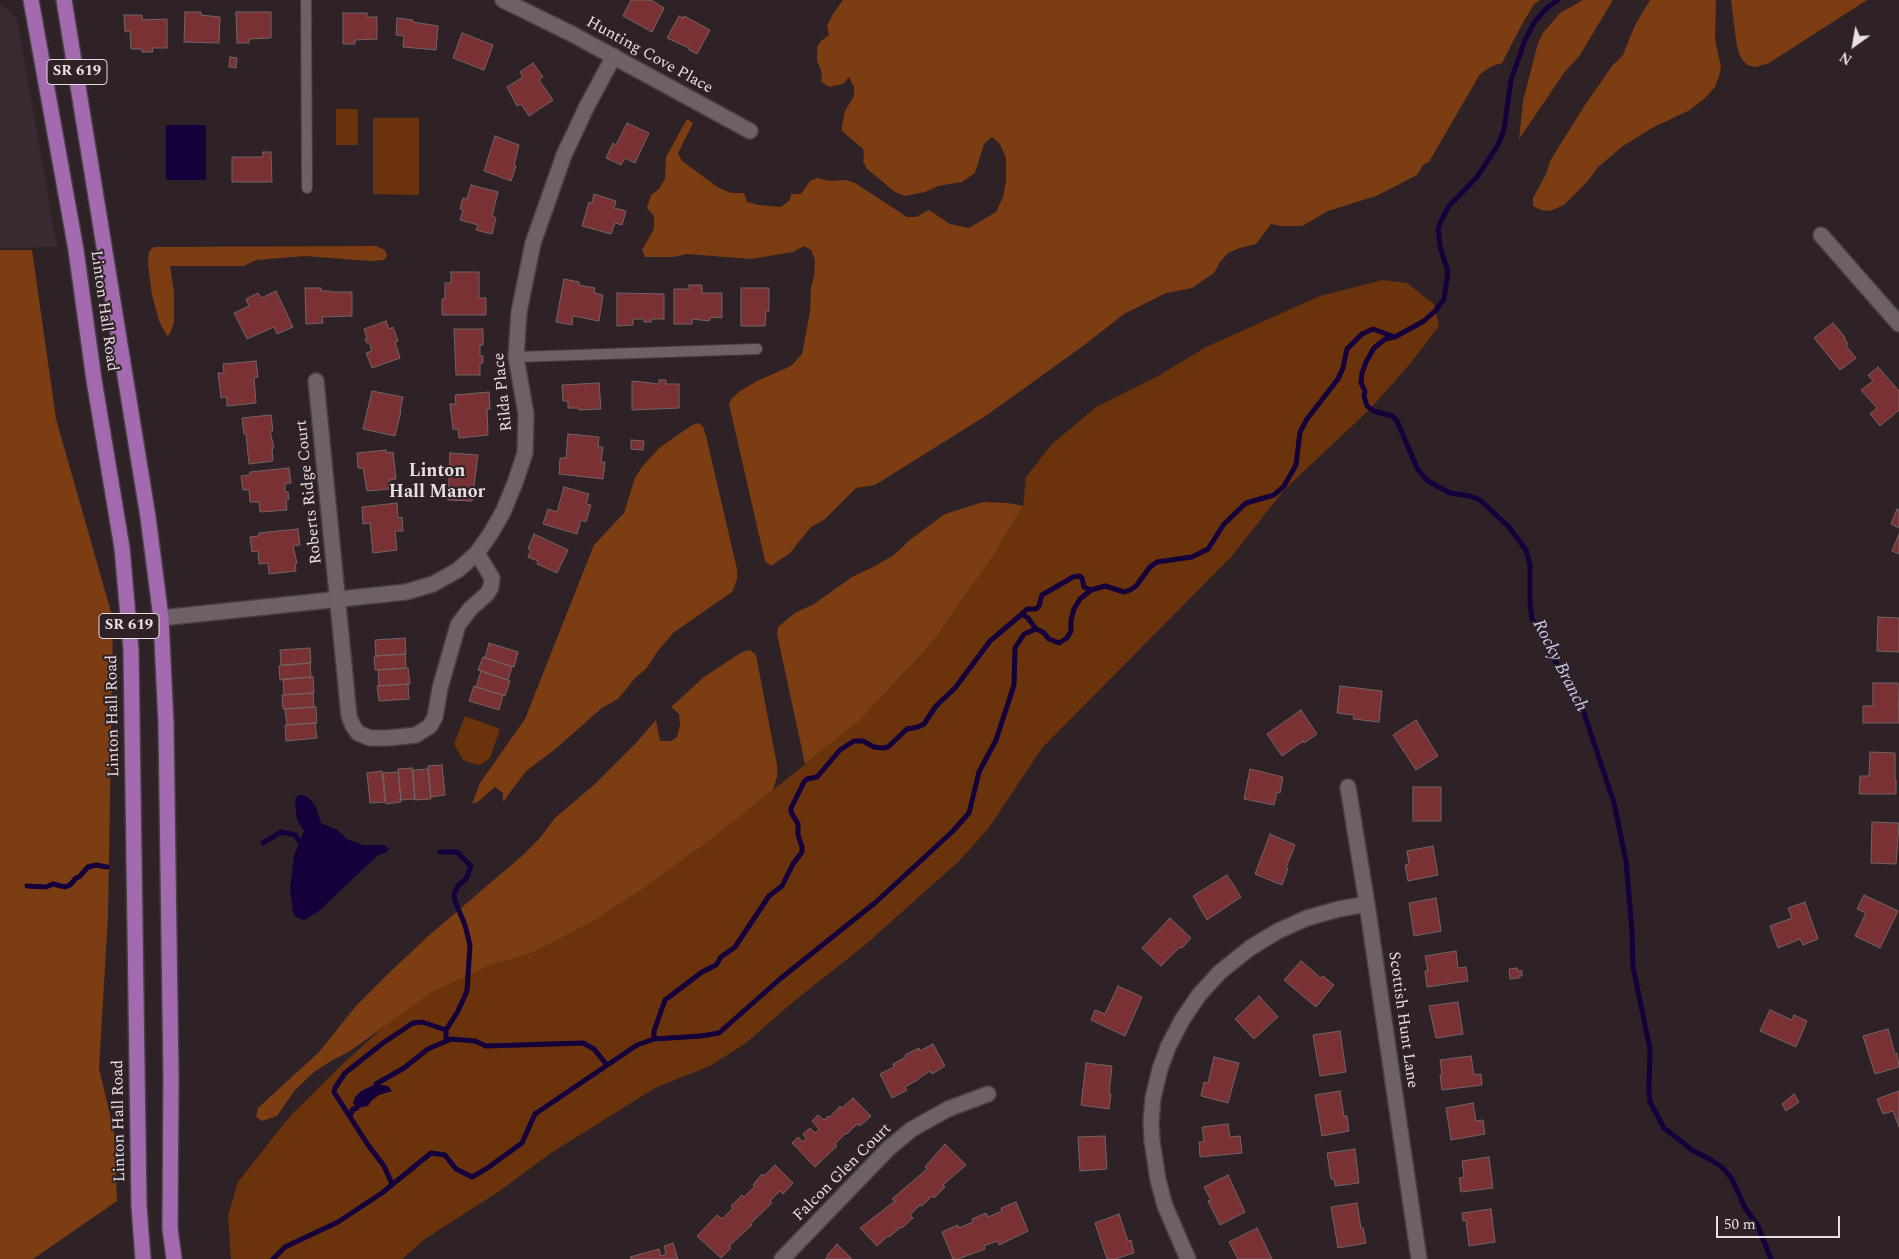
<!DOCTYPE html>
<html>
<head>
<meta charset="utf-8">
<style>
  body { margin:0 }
  #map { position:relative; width:1899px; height:1259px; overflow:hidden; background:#2e2227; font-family:Spectral,serif }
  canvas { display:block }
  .north { position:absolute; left:1829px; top:20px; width:50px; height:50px; -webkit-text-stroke:4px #2e2227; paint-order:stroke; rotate:212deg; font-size:14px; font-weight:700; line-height:20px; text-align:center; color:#e7dfe3 }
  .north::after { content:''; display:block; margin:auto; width:18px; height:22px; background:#e7dfe3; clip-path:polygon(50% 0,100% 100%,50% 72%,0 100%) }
  .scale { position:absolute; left:1716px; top:1216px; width:124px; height:22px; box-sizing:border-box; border:2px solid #e7dfe3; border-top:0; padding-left:6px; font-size:15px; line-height:18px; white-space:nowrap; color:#e7dfe3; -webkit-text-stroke:4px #2e2227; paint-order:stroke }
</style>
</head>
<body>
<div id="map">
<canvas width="1899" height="1259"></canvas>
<div class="north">N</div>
<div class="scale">50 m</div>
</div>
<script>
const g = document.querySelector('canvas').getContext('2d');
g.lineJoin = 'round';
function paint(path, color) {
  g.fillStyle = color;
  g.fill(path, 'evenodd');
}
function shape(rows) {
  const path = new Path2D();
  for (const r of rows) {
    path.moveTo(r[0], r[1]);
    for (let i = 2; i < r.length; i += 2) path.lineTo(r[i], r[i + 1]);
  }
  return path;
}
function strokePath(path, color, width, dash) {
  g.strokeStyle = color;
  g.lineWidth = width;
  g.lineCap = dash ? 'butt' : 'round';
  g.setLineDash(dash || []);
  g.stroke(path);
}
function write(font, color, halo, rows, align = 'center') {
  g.font = font + ' Spectral,serif';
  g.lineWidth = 4;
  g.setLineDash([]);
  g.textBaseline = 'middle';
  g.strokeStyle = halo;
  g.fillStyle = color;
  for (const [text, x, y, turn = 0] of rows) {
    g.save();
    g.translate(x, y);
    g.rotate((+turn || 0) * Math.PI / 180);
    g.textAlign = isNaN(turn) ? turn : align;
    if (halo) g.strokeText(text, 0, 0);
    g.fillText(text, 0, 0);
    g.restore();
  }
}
const built = shape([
  [0,6,3,6,17,19,57,247,0,248]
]);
const green = shape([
  [336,109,358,109,358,145,336,145],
  [373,118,419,118,419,195,373,194],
  [1383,280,1407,283,1434,304,1439,326,1409,365,1370,409,1284,490,1231,557,1042,748,988,829,958,862,865,945,793,1002,746,1043,710,1066,655,1088,551,1153,501,1190,425,1239,402,1259,231,1259,228,1216,238,1182,291,1115,346,1061,388,1023,431,993,486,967,534,952,594,921,640,891,714,837,857,723,931,644,993,556,1023,506,1026,477,1052,444,1096,407,1160,375,1206,347,1320,296],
  [465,716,500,729,490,758,480,765,474,764,463,760,454,744]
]);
const forest = shape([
  [843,0,1540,0,1534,4,1520,28,1502,63,1492,66,1480,74,1429,162,1423,165,1417,175,1376,196,1328,211,1302,226,1281,226,1271,224,1256,244,1240,248,1228,253,1220,262,1214,273,1192,288,1166,293,1124,314,1083,346,987,415,875,485,856,488,824,520,811,527,790,553,771,566,765,561,729,404,732,398,740,391,757,381,791,366,802,354,810,312,811,288,814,276,815,260,811,250,804,246,793,252,751,259,687,254,673,257,645,257,642,250,654,229,654,216,647,208,651,195,659,189,665,179,666,157,687,119,693,123,678,153,682,161,719,188,731,193,744,193,747,202,758,205,781,207,790,200,791,194,801,194,810,181,817,178,830,181,846,180,855,183,907,217,916,217,929,210,950,224,969,228,996,212,1003,197,1006,182,1006,158,1000,144,992,137,984,144,975,173,962,182,938,186,925,192,905,196,895,192,867,169,863,161,864,155,863,149,842,131,842,125,845,111,854,96,854,87,849,77,843,84,829,87,821,81,822,73,817,60,817,47,821,41,829,35,827,26,833,14],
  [1583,0,1613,0,1580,55,1564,73,1519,139,1523,101,1538,43,1543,33,1560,13],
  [1650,0,1716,0,1715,39,1721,67,1719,76,1715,87,1705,98,1690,110,1652,128,1623,146,1598,167,1587,182,1564,205,1550,211,1541,210,1533,206,1533,198,1546,174,1550,161,1585,105,1612,66,1623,55,1635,25],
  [1731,0,1867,0,1769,63,1756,67,1747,65,1741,58,1737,47],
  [376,246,385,250,387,256,384,260,371,261,305,256,256,260,244,266,170,266,174,293,174,322,170,334,167,336,159,321,152,295,148,264,149,251,154,247],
  [0,250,32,250,56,419,113,619,108,915,99,1069,114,1131,117,1201,33,1259,0,1259],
  [699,423,703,427,706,436,737,569,737,579,732,592,673,633,657,652,646,669,635,678,618,699,602,708,553,751,526,771,503,802,503,793,495,787,479,801,472,804,480,783,525,719,594,545,624,513,635,478,642,467,659,448,692,425],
  [983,502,1008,503,1023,506,993,556,931,644,857,723,805,764,777,634,778,627,795,613,814,604,852,577,875,566,894,555,911,539,945,514],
  [750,650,756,655,777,765,777,777,773,790,714,837,640,891,594,921,534,952,486,967,431,993,350,1051,331,1061,314,1072,295,1090,277,1116,262,1121,256,1117,258,1108,319,1052,356,1006,389,973,426,938,523,855,539,839,555,818,595,784,635,744,656,720,660,741,671,741,677,737,680,725,679,714,671,707,704,677,742,652]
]);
const water = shape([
  [166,125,206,125,206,180,166,180],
  [298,795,303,795,308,797,316,807,321,823,337,830,347,839,363,845,384,845,389,849,387,852,377,856,319,911,304,920,296,917,293,912,290,889,294,856,304,831,297,820,295,800],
  [376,1084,388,1086,392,1091,379,1095,371,1101,368,1106,357,1108,353,1103,355,1097,361,1091]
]);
const stream = shape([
  [1558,0,1548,7,1535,21,1525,40,1511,80,1504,130,1498,145,1477,177,1449,206,1442,219,1438,229,1440,246,1448,272,1444,299,1436,310,1424,321,1395,337,1385,339,1374,348,1366,362,1362,373,1361,383,1365,391,1364,396,1367,406,1374,411,1392,416,1397,421,1418,470,1428,481,1450,493,1470,496,1480,500,1508,526,1526,550,1530,565,1530,604,1532,619,1584,713,1614,803,1626,861,1632,931,1633,967,1650,1049,1649,1089,1650,1102,1664,1128,1692,1150,1711,1160,1722,1167,1732,1179,1745,1208,1758,1226,1771,1259],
  [1022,614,1027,609,1036,609,1039,606,1042,595,1073,577,1080,576,1082,578,1084,587,1091,590],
  [263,843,281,832,295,835,299,841],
  [440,852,457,852,471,866,466,879,458,886,454,894,455,901,465,925,470,945,467,991,458,1011,446,1030,446,1040],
  [27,886,46,887,53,884,65,887,70,885,76,878,79,877,88,867,96,865,107,867],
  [654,1039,654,1031,665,1000,702,972,716,965,721,957,735,947,769,896,782,886,793,864,802,852,802,847,798,835,798,824,791,812,791,808,804,782,807,779,817,777,840,750,854,741,863,741,874,747,882,748,888,747,907,729,918,727,924,724,936,706,955,688,990,641,1022,614,1028,618,1036,629],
  [376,1084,404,1068,428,1049,451,1039,475,1041,486,1046,583,1043,594,1049,607,1065],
  [350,1116,353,1109,357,1108],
  [392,1184,384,1166,368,1145,334,1092,335,1088,345,1073,383,1043,413,1023,422,1022,446,1030],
  [273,1259,285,1247,338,1222,382,1193,431,1153,445,1155,456,1169,472,1177,486,1169,522,1143,535,1114,637,1045,654,1039,701,1036,719,1033,780,979,876,902,953,831,969,813,979,772,996,740,1014,685,1015,648,1024,634,1036,629,1043,632,1049,639,1059,643,1067,638,1071,631,1071,620,1074,609,1080,599,1091,590,1105,586,1124,592,1130,590,1136,586,1150,567,1157,562,1192,557,1208,549,1224,524,1246,503,1274,495,1284,486,1296,465,1300,432,1307,419,1338,379,1343,368,1347,349,1362,334,1373,329,1395,337]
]);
const building = shape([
  [631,0,651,0,664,8,652,32,623,16,631,0],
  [185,12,201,12,201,15,220,17,219,43,184,42,185,12],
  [236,12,271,12,271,38,249,39,249,43,237,43,236,12],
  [343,13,367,13,367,17,377,17,377,39,355,40,355,44,343,44,343,13],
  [124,15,142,15,142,20,167,19,167,48,152,48,153,52,142,52,142,49,131,49,130,31,125,32,124,15],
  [679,16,683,18,684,16,710,30,697,54,689,50,689,48,667,38,679,16],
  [397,18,413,20,413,22,438,26,436,50,403,47,404,36,396,35,397,18],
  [462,33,493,45,484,70,453,58,462,33],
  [230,57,237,58,236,68,229,67,230,57],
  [533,63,543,77,539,80,553,100,529,116,521,104,517,106,507,87,523,77,520,72,533,63],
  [627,123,649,133,635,163,625,158,621,165,606,158,613,143,616,145,627,123],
  [495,136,519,145,514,165,516,166,511,181,484,171,495,136],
  [263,152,271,152,272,182,232,182,232,157,263,157,263,152],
  [471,185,498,192,492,216,496,218,492,234,476,230,478,225,460,220,463,210,460,209,463,198,467,199,471,185],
  [594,194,616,201,614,208,626,211,622,225,615,223,611,234,582,226,589,202,592,203,594,194],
  [451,272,479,272,479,298,486,298,486,315,442,315,442,299,445,299,445,283,451,283,451,272],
  [564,279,579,282,579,285,595,288,594,293,603,295,599,321,573,316,572,325,556,322,564,279],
  [689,285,702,285,702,293,722,293,722,318,711,317,709,321,692,319,692,324,674,324,674,289,689,289,689,285],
  [305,288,321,288,321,291,330,291,330,292,352,292,352,316,322,317,323,323,306,324,305,288],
  [741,288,769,288,769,311,766,311,765,326,741,326,741,288],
  [276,291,293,327,277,334,274,327,247,339,234,313,249,306,246,299,258,293,261,298,276,291],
  [617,293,664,294,664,319,651,319,651,322,644,322,644,319,633,319,633,325,617,326,617,293],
  [386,321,389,329,393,327,398,341,395,342,400,358,372,368,366,353,372,351,369,342,367,343,365,339,367,338,364,329,386,321],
  [1833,323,1845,337,1844,338,1848,344,1846,346,1856,358,1840,370,1814,338,1833,323],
  [454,329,483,329,483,345,480,345,480,356,483,356,483,363,480,363,480,375,456,375,454,329],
  [256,361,258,377,254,378,256,403,227,406,227,397,221,398,218,373,224,373,223,364,256,361],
  [1878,367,1899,391,1899,410,1880,426,1870,414,1877,408,1861,390,1873,381,1868,375,1878,367],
  [659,380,666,380,666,384,679,384,679,408,632,410,632,381,659,384,659,380],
  [599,383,601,409,579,410,579,408,568,408,568,401,563,401,562,385,599,383],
  [372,391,403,397,400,411,401,411,395,436,363,429,372,391],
  [489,392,490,409,487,409,488,435,459,438,458,429,453,429,450,404,456,404,455,395,489,392],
  [271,415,273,431,270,431,274,448,272,449,273,461,249,464,246,434,244,434,242,418,271,415],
  [568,434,599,437,598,447,603,447,601,462,605,462,603,479,559,474,560,458,566,458,568,434],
  [631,440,644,441,643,450,631,449,631,440],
  [386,450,386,453,393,452,396,479,389,480,390,489,367,491,363,468,358,468,357,453,386,450],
  [450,453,478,455,472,501,448,500,450,453],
  [289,468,291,483,285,484,285,492,288,492,289,499,286,500,287,510,260,512,259,502,250,502,249,490,243,490,241,476,250,475,250,472,289,468],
  [564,487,589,494,586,504,591,505,586,522,581,520,577,534,543,524,548,509,557,512,564,487],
  [397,503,398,518,402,517,403,531,395,531,397,550,373,553,370,523,363,524,362,507,397,503],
  [1897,509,1899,510,1899,528,1891,524,1897,509],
  [298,529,300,545,293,546,297,563,295,564,296,571,269,574,268,563,259,564,258,551,252,552,250,537,259,536,259,533,298,529],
  [534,534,568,550,557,573,537,564,538,561,528,557,531,550,528,549,534,534],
  [1899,534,1899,554,1892,551,1899,534],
  [1878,617,1899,618,1899,652,1877,651,1878,617],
  [405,638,406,654,376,656,375,640,405,638],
  [489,643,518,652,514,667,485,658,489,643],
  [310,648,311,663,281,665,280,650,310,648],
  [405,654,406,668,375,670,374,656,405,654],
  [483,657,512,667,508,680,478,670,483,657],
  [310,663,311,677,280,680,279,666,310,663],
  [408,668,410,684,379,686,378,670,408,668],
  [481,671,510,681,505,696,476,687,481,671],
  [313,677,314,693,284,695,283,679,313,677],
  [1873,683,1898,683,1899,723,1863,723,1863,706,1873,706,1873,683],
  [408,684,409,699,379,701,377,686,408,684],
  [474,686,503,695,499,710,469,701,474,686],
  [1340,686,1382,691,1379,722,1353,719,1354,715,1337,713,1340,686],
  [313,693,314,707,283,709,282,695,313,693],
  [316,707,317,723,287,725,285,709,316,707],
  [1301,710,1317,734,1304,743,1303,741,1282,756,1267,734,1301,710],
  [1416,720,1438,756,1416,770,1393,735,1416,720],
  [315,723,317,738,286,741,285,725,315,723],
  [1870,752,1895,753,1895,779,1896,780,1896,794,1859,794,1860,776,1869,776,1870,752],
  [442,765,445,795,431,797,428,766,442,765],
  [412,768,415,799,401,800,398,769,412,768],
  [428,769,431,799,415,800,413,770,428,769],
  [1250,769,1283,777,1280,793,1277,792,1274,805,1244,799,1250,769],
  [382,771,385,802,370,803,367,773,382,771],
  [398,772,401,802,386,804,383,773,398,772],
  [1413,787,1441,787,1441,821,1413,821,1413,787],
  [1872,822,1899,823,1896,864,1871,863,1872,822],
  [1270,834,1295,845,1286,868,1288,869,1282,885,1255,874,1270,834],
  [1433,846,1438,875,1408,881,1405,865,1409,864,1407,851,1433,846],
  [1227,875,1241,897,1207,920,1193,896,1227,875],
  [1864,895,1898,911,1880,948,1855,936,1866,913,1857,909,1864,895],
  [1436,898,1441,931,1414,936,1409,903,1436,898],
  [1805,902,1818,939,1803,945,1800,939,1778,948,1770,926,1792,918,1788,908,1805,902],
  [1170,918,1191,938,1182,948,1180,947,1161,966,1142,948,1170,918],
  [1456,951,1458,968,1466,967,1468,981,1427,987,1425,971,1428,971,1425,956,1456,951],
  [1301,961,1321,978,1323,976,1334,985,1316,1007,1284,980,1301,961],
  [1517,968,1518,971,1522,971,1522,976,1519,976,1519,978,1510,979,1509,969,1517,968],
  [1118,986,1142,997,1125,1036,1091,1020,1095,1010,1105,1014,1118,986],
  [1259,996,1278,1017,1254,1039,1235,1019,1259,996],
  [1458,1002,1463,1034,1436,1038,1429,1006,1458,1002],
  [1770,1010,1792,1020,1794,1015,1807,1021,1796,1047,1760,1031,1770,1010],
  [1888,1029,1895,1054,1897,1053,1899,1067,1875,1074,1863,1036,1888,1029],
  [1340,1031,1346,1072,1320,1076,1313,1035,1340,1031],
  [933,1044,945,1066,932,1074,930,1071,919,1078,919,1079,905,1087,907,1090,892,1098,880,1074,894,1067,893,1064,906,1057,905,1055,919,1048,920,1051,933,1044],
  [1471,1056,1474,1075,1481,1074,1482,1085,1442,1090,1440,1075,1442,1074,1440,1060,1471,1056],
  [1214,1057,1239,1063,1228,1103,1201,1096,1204,1082,1208,1083,1214,1057],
  [1086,1063,1112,1066,1109,1094,1111,1094,1109,1109,1081,1105,1086,1063],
  [1340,1091,1344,1116,1347,1116,1349,1131,1322,1136,1315,1095,1340,1091],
  [1899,1091,1899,1127,1893,1111,1883,1114,1877,1099,1899,1091],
  [1794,1094,1799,1102,1786,1111,1782,1104,1794,1094],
  [853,1098,871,1116,860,1126,857,1124,847,1134,846,1133,835,1144,837,1146,815,1167,792,1143,798,1137,803,1142,806,1138,803,1134,810,1128,815,1133,819,1129,812,1121,818,1115,824,1120,828,1116,830,1117,840,1106,842,1108,853,1098],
  [1473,1103,1476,1121,1483,1120,1485,1134,1451,1140,1446,1108,1473,1103],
  [1228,1124,1230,1137,1240,1136,1242,1153,1200,1157,1199,1142,1204,1142,1202,1127,1228,1124],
  [1105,1136,1107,1169,1080,1171,1078,1137,1105,1136],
  [945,1144,966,1165,943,1185,945,1187,934,1198,932,1196,922,1206,920,1205,910,1215,913,1218,902,1228,901,1227,889,1237,888,1236,877,1246,860,1228,895,1201,892,1199,927,1169,925,1167,945,1144],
  [1355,1149,1359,1183,1335,1186,1334,1179,1331,1179,1327,1153,1355,1149],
  [1489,1157,1493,1188,1461,1192,1459,1178,1464,1177,1462,1161,1489,1157],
  [775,1165,793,1183,783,1194,780,1191,770,1201,772,1203,750,1224,752,1225,729,1246,731,1248,721,1258,697,1236,717,1215,722,1219,733,1208,731,1206,742,1195,744,1197,755,1186,753,1185,762,1174,764,1176,775,1165],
  [1228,1175,1245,1212,1220,1225,1208,1201,1211,1200,1204,1187,1228,1175],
  [1016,1202,1028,1231,999,1245,997,1241,984,1246,985,1249,958,1259,953,1259,942,1232,958,1225,959,1228,973,1222,972,1219,986,1213,988,1217,1002,1211,1001,1208,1016,1202],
  [1357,1203,1361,1228,1363,1228,1366,1243,1338,1248,1331,1207,1357,1203],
  [1491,1209,1495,1242,1469,1246,1466,1220,1463,1221,1462,1213,1491,1209],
  [1119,1214,1128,1241,1131,1240,1134,1253,1115,1259,1107,1259,1095,1223,1119,1214],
  [1257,1228,1272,1259,1238,1259,1229,1242,1257,1228],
  [673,1243,678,1259,631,1259,630,1257,659,1249,661,1256,666,1254,664,1246,673,1243],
  [837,1244,852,1259,825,1259,828,1256,827,1255,837,1244]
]);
const service = shape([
  [306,0,307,188],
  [516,357,757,349]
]);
const minor = shape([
  [503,0,572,34,750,131],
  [1821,235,1899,324],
  [316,381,349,716,353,726,358,733,370,738,388,738,416,735,430,726,435,717,440,688,458,625,470,609,487,594,491,587,492,578,477,553],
  [161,618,406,592,433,584,458,570,477,553,491,533,503,512,515,483,525,453,526,414,516,357,519,312,533,243,564,155,587,106,614,56],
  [1348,787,1367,904,1419,1259],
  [782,1259,889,1148,912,1129,948,1109,988,1094],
  [1188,1259,1165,1206,1158,1180,1152,1141,1151,1122,1153,1098,1160,1069,1168,1047,1182,1020,1199,995,1220,972,1250,948,1278,931,1307,918,1339,909,1367,904]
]);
const primary = shape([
  [31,0,76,250,94,380,122,548,131,650,139,1206,143,1259],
  [64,0,148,517,161,618,166,724,171,1078,170,1228,174,1259]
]);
const shields = [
  [77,72,60],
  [129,626,60]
];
const shieldNames = [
  ["SR 619",77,72],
  ["SR 619",129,626]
];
const streetNames = [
  ["Hunting Cove Place",649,56,29],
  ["Linton Hall Road",103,311,82],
  ["Rilda Place",504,392,-96],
  ["Roberts Ridge Court",310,492,-96],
  ["Linton Hall Road",114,716,-91],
  ["Scottish Hunt Lane",1402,1020,82],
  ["Linton Hall Road",120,1121,-91],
  ["Falcon Glen Court",843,1173,-45]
];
const neighbourhoodNames = [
  ["Linton",437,472],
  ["Hall Manor",437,493]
];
const waterNames = [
  ["Rocky Branch",1559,666,63]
];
paint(built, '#3b2a32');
paint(green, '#6b330c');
paint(forest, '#7c3d12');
paint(water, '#14013c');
strokePath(stream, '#14013c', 5);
paint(building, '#7a3134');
strokePath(building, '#736464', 1);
strokePath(service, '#473f43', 12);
strokePath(minor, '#473f43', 18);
strokePath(primary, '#473f43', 18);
strokePath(service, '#6e6066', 10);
strokePath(minor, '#6e6066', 15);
strokePath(primary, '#a36ab0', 15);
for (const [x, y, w] of shields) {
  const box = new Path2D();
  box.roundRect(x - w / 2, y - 12.5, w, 25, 4);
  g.fillStyle = '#2e2227';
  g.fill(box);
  strokePath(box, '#e7dfe3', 1);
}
write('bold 15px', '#e7dfe3', null, shieldNames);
write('16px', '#e7dfe3', '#2e2227', streetNames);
write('bold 18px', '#e7dfe3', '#2e2227', neighbourhoodNames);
write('italic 18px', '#cccaf1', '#2e2227', waterNames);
</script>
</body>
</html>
